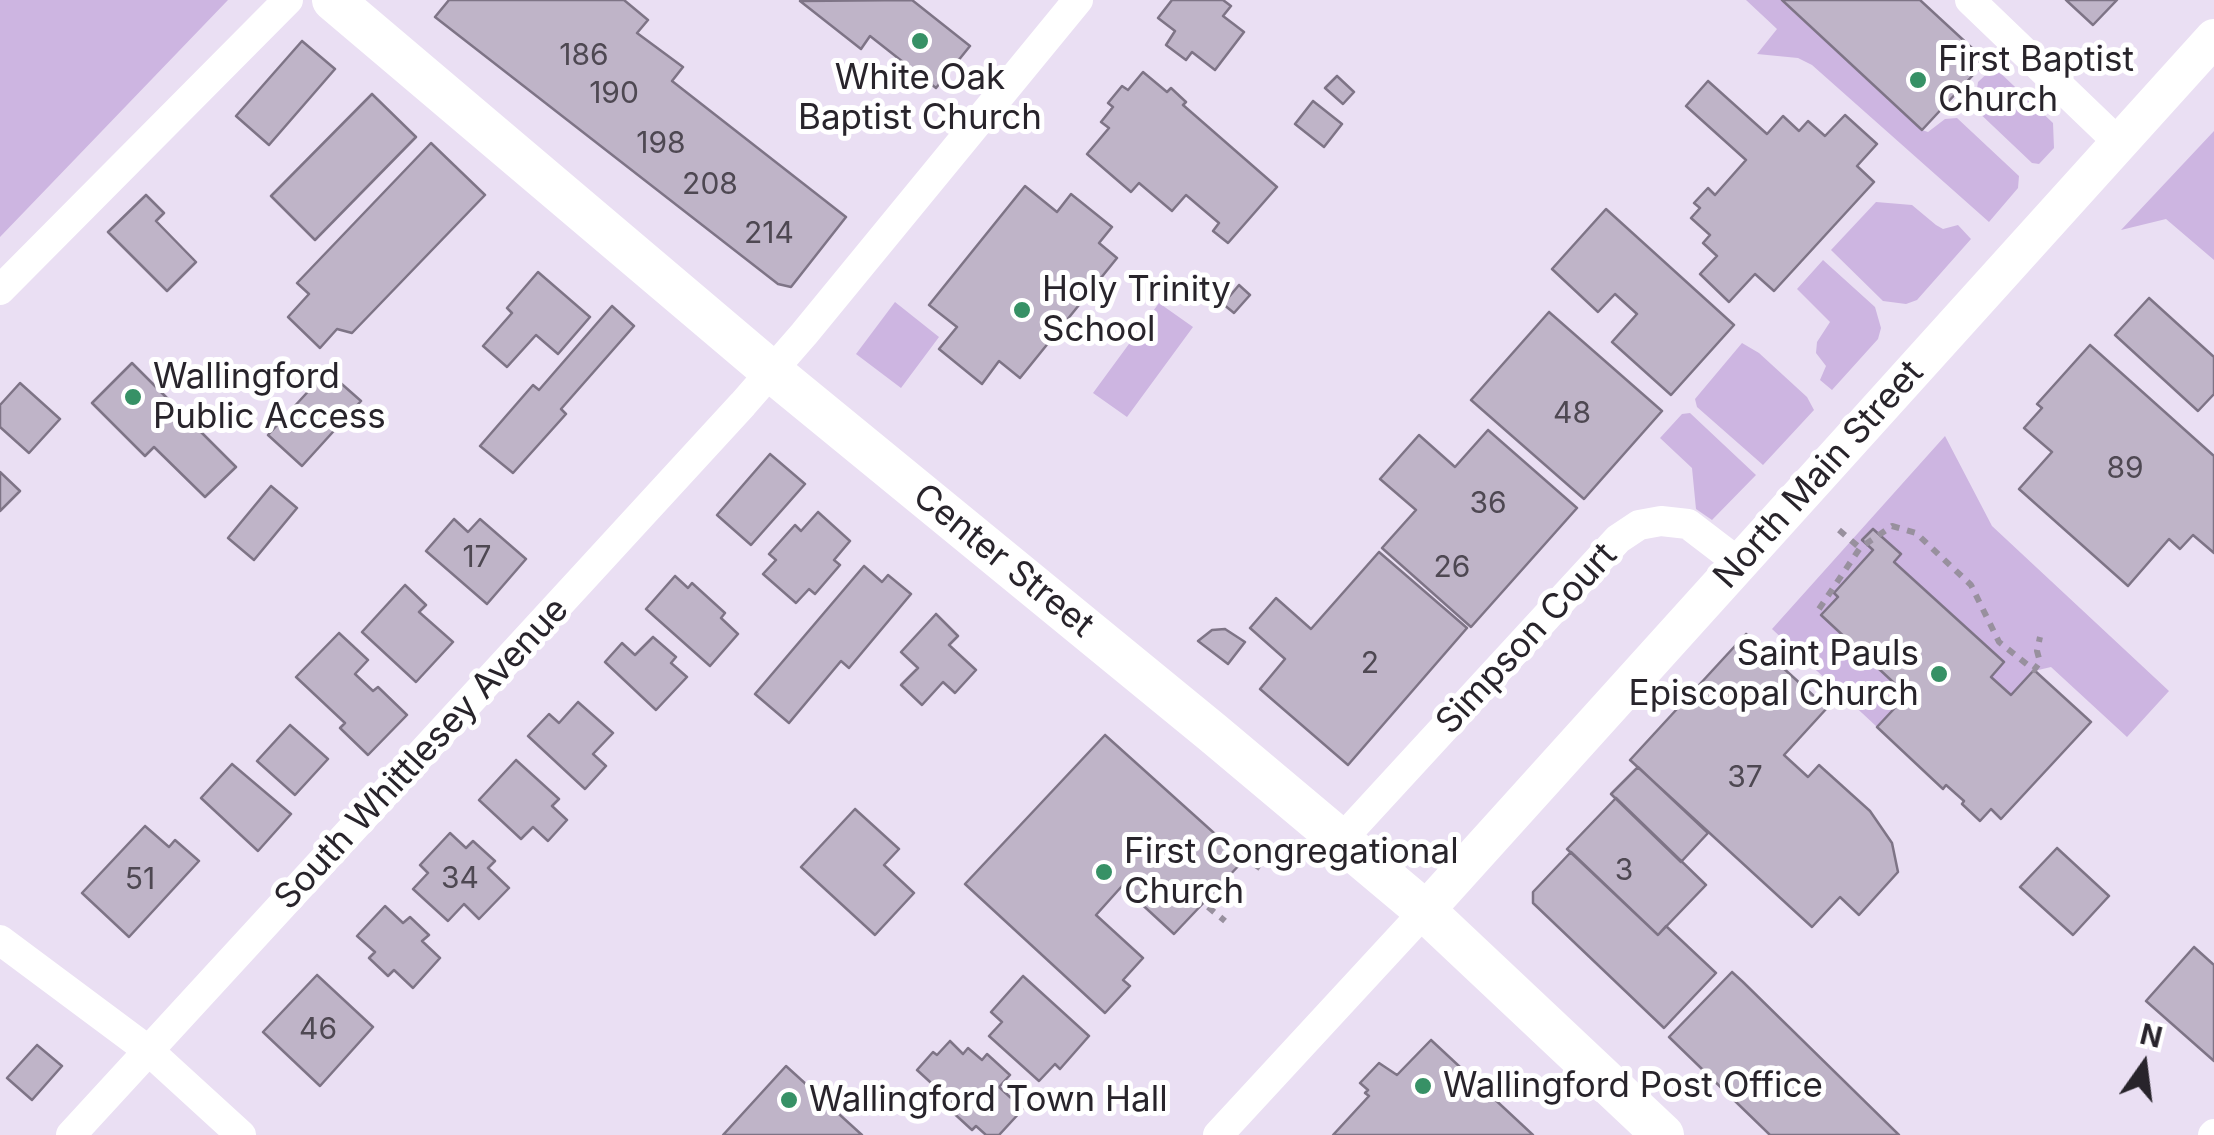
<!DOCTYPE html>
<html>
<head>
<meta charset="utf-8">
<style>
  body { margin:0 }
  #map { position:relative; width:2214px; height:1135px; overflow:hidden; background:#eadff3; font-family:Inter,sans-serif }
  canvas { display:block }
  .north { position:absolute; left:2094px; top:1015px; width:100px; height:100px; -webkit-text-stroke:8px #fff; paint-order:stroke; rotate:14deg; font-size:28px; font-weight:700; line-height:40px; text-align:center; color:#28242b }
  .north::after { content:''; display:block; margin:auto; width:35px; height:45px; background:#28242b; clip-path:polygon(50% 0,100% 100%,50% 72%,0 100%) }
</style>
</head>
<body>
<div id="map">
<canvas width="2214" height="1135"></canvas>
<div class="north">N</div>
</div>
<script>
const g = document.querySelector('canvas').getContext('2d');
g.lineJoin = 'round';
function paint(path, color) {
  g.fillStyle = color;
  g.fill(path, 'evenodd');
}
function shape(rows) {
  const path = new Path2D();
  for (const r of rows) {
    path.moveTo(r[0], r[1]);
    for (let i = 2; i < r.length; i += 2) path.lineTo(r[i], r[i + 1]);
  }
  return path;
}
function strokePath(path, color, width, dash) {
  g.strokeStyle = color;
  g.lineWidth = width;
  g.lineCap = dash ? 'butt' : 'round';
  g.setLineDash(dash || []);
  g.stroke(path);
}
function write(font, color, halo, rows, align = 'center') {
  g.font = font + ' Inter,sans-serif';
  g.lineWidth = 10;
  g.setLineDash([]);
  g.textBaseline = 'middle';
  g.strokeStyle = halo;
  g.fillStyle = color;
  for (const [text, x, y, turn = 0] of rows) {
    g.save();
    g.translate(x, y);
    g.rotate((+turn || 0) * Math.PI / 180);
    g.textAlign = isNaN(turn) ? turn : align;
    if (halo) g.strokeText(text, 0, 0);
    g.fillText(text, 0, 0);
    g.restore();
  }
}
const green = shape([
  [0,0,228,0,0,237],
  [1746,0,1782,0,1922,130,1928,132,1945,119,1957,118,2019,176,2018,188,1989,222,1812,65,1798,58,1757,54,1777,29],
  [1994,67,2053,123,2054,148,2039,164,2032,163,1974,108,1978,82],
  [2214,131,2214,260,2166,219,2121,230],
  [1876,202,1912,205,1936,225,1943,229,1958,225,1971,239,1917,300,1906,304,1883,301,1831,250],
  [1823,260,1875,307,1881,328,1878,339,1832,390,1820,380,1826,366,1816,353,1817,342,1830,322,1797,289],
  [895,302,939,337,901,388,856,354],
  [1159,303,1193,327,1127,417,1093,393],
  [1742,343,1759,353,1807,397,1814,410,1763,465,1697,407,1695,399],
  [1690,413,1756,475,1712,520,1696,509,1692,468,1660,438,1682,414],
  [1945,436,1992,526,2169,691,2127,737,2051,667,2034,671,2011,695,1991,677,2003,662,1894,562,1863,540,1873,550,1834,593,1907,695,1877,727,1772,629]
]);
const building = shape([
  [449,0,624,0,648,20,637,33,683,67,672,81,846,217,791,287,778,284,435,17,449,0],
  [912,0,970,46,936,88,870,36,861,49,800,1,912,0],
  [1172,0,1223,0,1231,6,1223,16,1244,32,1215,70,1192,52,1186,60,1166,45,1175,31,1158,18,1172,0],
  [1782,0,1920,0,1986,61,1922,130,1782,0],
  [2066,0,2117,0,2093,25,2066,0],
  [302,41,335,69,269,145,236,116,302,41],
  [1143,72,1167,92,1171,88,1186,102,1183,105,1277,187,1228,243,1213,231,1219,223,1186,195,1172,211,1139,183,1131,192,1087,154,1109,128,1101,122,1113,107,1108,103,1122,86,1128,90,1143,72],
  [1337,76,1354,92,1343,104,1325,88,1337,76],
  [1708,81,1767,134,1783,116,1799,131,1808,121,1825,136,1845,115,1877,144,1857,166,1874,182,1774,291,1755,274,1729,302,1700,274,1717,256,1703,243,1710,235,1691,218,1700,208,1694,203,1708,188,1715,195,1746,160,1686,106,1708,81],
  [372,94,416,137,315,240,271,196,372,94],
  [1313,101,1342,124,1324,147,1295,124,1313,101],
  [431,143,485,195,352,333,337,329,320,348,288,317,309,294,297,283,431,143],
  [1025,186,1057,212,1071,194,1112,227,1099,243,1117,258,1020,378,999,361,982,384,939,349,957,327,929,305,1025,186],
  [146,195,164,213,156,221,196,262,167,291,108,232,146,195],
  [1606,209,1734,325,1671,395,1612,342,1637,314,1615,294,1598,312,1552,269,1606,209],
  [538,272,590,317,558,354,536,335,507,367,483,346,512,313,507,308,538,272],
  [1239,285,1250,295,1234,313,1223,304,1239,285],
  [2149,298,2214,357,2214,394,2198,411,2115,335,2149,298],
  [612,306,634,326,561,409,566,414,513,473,480,446,533,385,539,390,612,306],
  [1549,312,1662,411,1584,499,1471,400,1549,312],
  [2090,345,2214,456,2214,553,2193,535,2180,549,2169,539,2128,586,2019,489,2052,452,2024,428,2042,408,2037,404,2090,345],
  [132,363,236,467,205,497,154,447,145,456,92,403,132,363],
  [327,371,361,401,302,466,268,435,327,371],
  [20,383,60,419,29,453,0,427,0,405,20,383],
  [1488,430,1577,508,1471,627,1382,548,1416,510,1380,479,1419,435,1455,467,1488,430],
  [770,454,805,484,751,545,717,515,770,454],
  [0,472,20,491,0,511,0,472],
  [271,486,297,508,254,560,228,538,271,486],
  [818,512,850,541,834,560,840,565,815,594,809,589,796,603,763,574,776,560,769,554,795,525,801,531,818,512],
  [454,519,468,532,480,519,526,559,487,604,426,551,454,519],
  [1873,529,1901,554,1894,562,2004,662,1991,677,2011,695,2034,670,2091,722,2001,819,1991,809,1980,821,1962,804,1964,801,1946,785,1943,789,1877,727,1907,695,1821,615,1838,597,1834,593,1873,550,1862,540,1873,529],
  [1379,552,1467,628,1348,765,1260,689,1285,659,1250,628,1276,598,1311,629,1379,552],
  [864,566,882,582,888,575,911,594,849,668,841,661,789,723,755,694,864,566],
  [675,576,688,588,692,583,725,613,721,618,738,634,710,666,646,609,675,576],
  [405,585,426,605,419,612,453,642,416,682,362,632,405,585],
  [936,614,958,636,949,645,976,670,955,693,943,682,922,705,901,685,918,668,901,652,936,614],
  [1225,629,1245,642,1228,664,1198,641,1212,630,1225,629],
  [339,633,368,660,355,674,373,691,378,687,407,715,368,755,340,728,345,723,296,677,339,633],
  [1746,634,1827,708,1784,755,1808,777,1819,765,1870,811,1892,843,1898,872,1859,915,1840,897,1812,927,1630,760,1746,634],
  [653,637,676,657,671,663,687,677,656,710,605,662,622,643,635,655,653,637],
  [578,702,613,733,593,754,606,766,585,789,528,736,549,714,559,723,578,702],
  [290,725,328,759,295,795,257,761,290,725],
  [1105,735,1244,860,1174,934,1122,886,1096,915,1143,958,1123,980,1130,986,1105,1013,965,884,1105,735],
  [516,760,559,799,552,806,567,820,548,841,533,827,521,839,479,800,516,760],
  [232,764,291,814,258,851,201,798,232,764],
  [1638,767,1708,833,1681,862,1611,794,1638,767],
  [1616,798,1706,885,1658,935,1567,849,1616,798],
  [855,809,899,849,884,865,914,893,875,935,801,867,855,809],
  [145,826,169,847,175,840,199,861,129,937,82,893,145,826],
  [450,833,466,848,473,841,495,861,488,868,509,888,479,919,464,904,448,921,413,889,428,873,420,865,450,833],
  [2057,848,2109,896,2073,935,2020,887,2057,848],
  [1571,852,1658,935,1666,926,1716,973,1664,1028,1533,903,1533,892,1571,852],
  [385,906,403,923,410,917,429,935,422,941,440,958,413,988,394,970,388,976,369,958,375,952,357,936,385,906],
  [2194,947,2214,965,2214,1061,2146,1001,2194,947],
  [1732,972,1743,982,1899,1135,1770,1135,1669,1037,1732,972],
  [317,975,373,1027,320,1086,263,1032,317,975],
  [1023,976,1089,1036,1060,1069,1055,1064,1039,1081,989,1036,1002,1022,991,1012,1023,976],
  [1431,1040,1533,1135,1333,1135,1369,1096,1365,1093,1368,1090,1360,1083,1379,1063,1397,1075,1431,1040],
  [950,1041,963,1054,968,1048,982,1060,987,1054,1010,1075,999,1087,1023,1109,999,1135,986,1135,976,1126,972,1130,947,1107,952,1102,917,1070,933,1052,937,1055,950,1041],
  [37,1045,62,1066,32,1100,7,1078,37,1045],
  [786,1066,862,1135,723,1135,786,1066]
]);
const path = shape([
  [1839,530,1860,548],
  [1819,609,1860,548,1892,526,1916,533,1971,585,1999,642,2034,670,2040,662,2037,651,2040,637],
  [1256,869,1261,862,1254,856,1263,845],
  [1208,907,1225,921]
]);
const minor = shape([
  [1970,0,2119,143],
  [0,290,288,0],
  [1341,840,1618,539,1639,525,1661,521,1688,524,1739,563],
  [0,940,149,1051,241,1135],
  [71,1135,743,404,804,334,1078,0],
  [1218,1135,1425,911],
  [2213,1135,2214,1134]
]);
const tertiary = shape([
  [1425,911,2214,38]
]);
const secondary = shape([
  [333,0,771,371,1213,733,1425,911,1663,1135]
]);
const markers = [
  [920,41,10,"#379166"],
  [1918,80,10,"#379166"],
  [1022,310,10,"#379166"],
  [133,397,10,"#379166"],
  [1939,674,10,"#379166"],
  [1104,872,10,"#379166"],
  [1423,1086,10,"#379166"],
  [789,1100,10,"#379166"]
];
const numberNames = [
  ["186",584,56],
  ["190",614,94],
  ["198",661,144],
  ["208",710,185],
  ["214",769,234],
  ["48",1572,414],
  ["89",2125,469],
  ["36",1488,504],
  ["17",477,558],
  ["26",1452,568],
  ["2",1370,664],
  ["37",1745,778],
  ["3",1624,871],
  ["34",460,879],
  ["51",140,880],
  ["46",318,1030]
];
const poiNames = [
  ["First Baptist",1938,60],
  ["Church",1938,100],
  ["White Oak",920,78,"center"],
  ["Baptist Church",920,118,"center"],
  ["Holy Trinity",1042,290],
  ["School",1042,330],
  ["Wallingford",153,377],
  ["Public Access",153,417],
  ["Saint Pauls",1919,654,"right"],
  ["Episcopal Church",1919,694,"right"],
  ["First Congregational",1124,852],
  ["Church",1124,892],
  ["Wallingford Post Office",1443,1086],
  ["Wallingford Town Hall",809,1100]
];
const streetNames = [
  ["North Main Street",1819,475,-48],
  ["Center Street",1003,561,39],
  ["Simpson Court",1527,639,-47],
  ["South Whittlesey Avenue",422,754,-47]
];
paint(green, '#cdb5e1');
paint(building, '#bfb4c8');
strokePath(building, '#7e7486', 2.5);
strokePath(path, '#98909e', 6, [8, 8]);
strokePath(minor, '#fff', 30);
strokePath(tertiary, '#fff', 38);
strokePath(secondary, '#fff', 42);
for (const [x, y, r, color] of markers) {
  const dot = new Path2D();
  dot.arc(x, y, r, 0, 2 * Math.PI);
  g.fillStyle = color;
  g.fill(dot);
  strokePath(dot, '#fff', 4);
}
write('30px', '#4e4852', null, numberNames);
write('35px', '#28242b', '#fff', poiNames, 'left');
write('35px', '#28242b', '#fff', streetNames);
</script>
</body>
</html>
